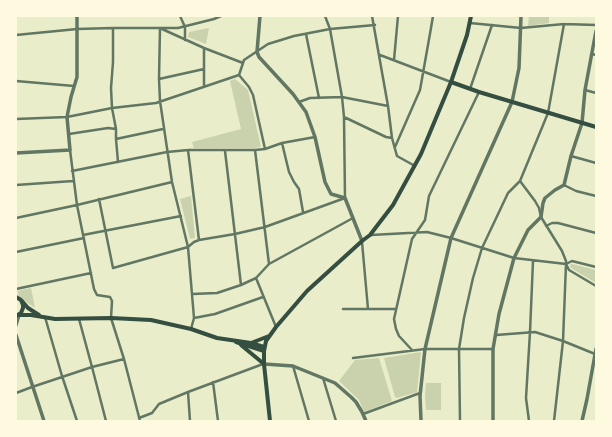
<!DOCTYPE html>
<html>
<head>
<meta charset="utf-8">
<style>
  body { margin:0 }
  #map { position:relative; width:612px; height:437px; overflow:hidden; background:#e9edc9; font-family:Helvetica,sans-serif }
  canvas { display:block }
  .frame { position:absolute; inset:0; border:17px solid #fefae0; pointer-events:none }
</style>
</head>
<body>
<div id="map">
<canvas width="612" height="437"></canvas>
<div class="frame"></div>
</div>
<script>
const g = document.querySelector('canvas').getContext('2d');
g.lineJoin = 'round';
function paint(path, color) {
  g.fillStyle = color;
  g.fill(path, 'evenodd');
}
function shape(rows) {
  const path = new Path2D();
  for (const r of rows) {
    path.moveTo(r[0], r[1]);
    for (let i = 2; i < r.length; i += 2) path.lineTo(r[i], r[i + 1]);
  }
  return path;
}
function strokePath(path, color, width, dash) {
  g.strokeStyle = color;
  g.lineWidth = width;
  g.lineCap = dash ? 'butt' : 'round';
  g.setLineDash(dash || []);
  g.stroke(path);
}
const green = shape([
  [529,16,549,16,549,23,528,26],
  [209,28,206,44,188,37,189,32],
  [235,79,248,90,261,147,254,148,194,148,192,142,241,129,230,81],
  [191,196,195,238,190,239,180,199],
  [571,264,572,264,596,270,596,283,571,268,570,266],
  [31,288,35,308,19,297,17,291],
  [421,352,417,392,397,398,395,397,384,358],
  [379,358,392,401,364,412,359,400,339,381,355,360],
  [426,383,441,383,441,410,426,410,425,395]
]);
const minor = shape([
  [180,16,185,27,185,40],
  [372,16,388,106,392,138,395,149,397,156,415,166],
  [470,23,521,28,564,24,596,25],
  [113,28,113,62,111,88,112,108,116,129,116,139,118,162],
  [160,28,159,79,160,101,172,182,188,247,194,318,191,329],
  [162,29,204,48,243,63],
  [306,34,319,98],
  [16,35,77,29,113,28,178,28,214,19,221,16],
  [592,54,596,55],
  [380,55,451,82],
  [394,60,398,16],
  [159,79,204,69],
  [16,81,74,86],
  [204,87,204,48],
  [470,89,492,25],
  [585,90,596,93],
  [299,102,310,98,342,97,388,106],
  [344,117,386,137,392,138],
  [16,119,67,117,112,108,156,103,239,75],
  [69,134,108,128,116,129],
  [116,139,163,129],
  [282,143,289,172,294,182,299,189,303,212],
  [395,147,420,90,431,28,433,16],
  [265,149,253,95,249,87,239,75,244,60,268,44,294,36,330,29,375,25],
  [70,150,77,205,94,289,97,295,110,297,112,301,111,318,124,359,140,421],
  [188,150,199,240],
  [255,150,269,264],
  [225,151,241,285],
  [571,156,596,163],
  [72,171,167,152,188,150,255,150,265,149,282,143,315,137],
  [520,181,535,201,539,208,541,217,562,251,566,261,566,264,569,270,596,286],
  [16,185,73,181],
  [564,185,576,191,596,196],
  [99,199,113,268,188,247,194,242,199,240,235,234,265,227,345,198,344,117,342,97,330,29,325,16],
  [16,218,77,205,172,182],
  [546,226,552,223,558,223,596,233],
  [83,235,181,216],
  [371,235,427,232,451,238,514,258,566,264,572,261,596,267],
  [362,242,368,309],
  [16,252,84,238],
  [256,278,276,327],
  [16,289,91,273],
  [192,294,217,293,241,285,256,278,269,264,353,218],
  [343,309,396,309],
  [45,317,62,376,77,421],
  [194,318,215,314,263,297],
  [79,319,92,367,106,421],
  [496,335,535,332,563,341,595,354],
  [412,350,399,336,396,329,394,319,412,239,425,220,429,196,479,92],
  [353,358,425,349,493,349],
  [293,366,309,421],
  [323,378,336,421],
  [213,382,218,421],
  [188,392,190,421],
  [16,393,32,387,92,367,124,359],
  [363,414,420,393],
  [139,418,152,413,159,404,188,392,263,364],
  [460,421,459,349,464,318,473,278,482,248,508,193,520,181,548,113,564,24],
  [529,421,526,398,530,332,533,261],
  [554,421,563,341,566,264]
]);
const tertiary = shape([
  [260,16,257,52,259,57,293,94,306,112,315,137,325,182,331,194,345,198,362,241],
  [16,153,70,150,67,117,71,97,77,77,77,16],
  [16,325,19,315],
  [16,335,44,421],
  [264,364,293,366,335,383,351,397,356,402,362,412,366,421],
  [421,421,420,396,425,349,451,238,512,102,519,68,521,16],
  [493,421,493,349,499,314,514,258,528,230,541,217,543,203,545,198,555,190,564,185,571,156,582,123,585,90,596,31],
  [582,421,587,399,596,349]
]);
const secondary = shape([
  [451,82,479,92,596,127],
  [16,297,21,300,23,305,23,308,21,313,16,316],
  [21,300,28,308,39,315],
  [19,315,31,315,55,319,111,318,151,320,191,329,217,338,251,343,264,347],
  [236,342,264,351],
  [251,343,269,336],
  [241,345,264,364],
  [270,421,264,364,264,351,266,341,276,327,307,291,362,241,370,235,393,205,421,154,451,82,467,35,471,16]
]);
paint(green, '#cad2ad');
strokePath(minor, '#617663', 2.5);
strokePath(tertiary, '#617663', 3.5);
strokePath(secondary, '#344e41', 4);
</script>
</body>
</html>
